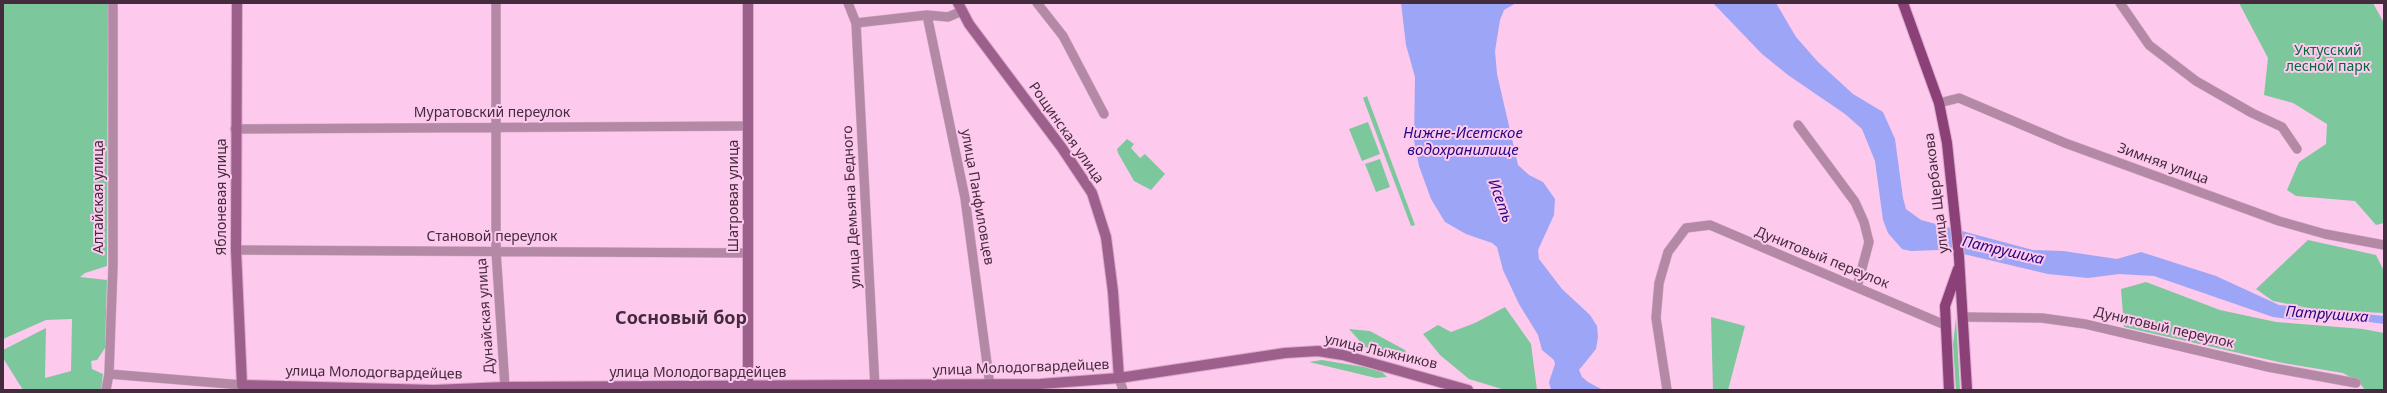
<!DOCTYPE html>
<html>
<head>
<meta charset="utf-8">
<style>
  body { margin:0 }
  #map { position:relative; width:2387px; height:393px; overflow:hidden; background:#fdc9ed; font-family:"Noto Sans",sans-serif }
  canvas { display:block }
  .frame { position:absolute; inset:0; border:4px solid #442b3d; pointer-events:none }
</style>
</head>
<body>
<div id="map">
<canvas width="2387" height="393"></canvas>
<div class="frame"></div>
</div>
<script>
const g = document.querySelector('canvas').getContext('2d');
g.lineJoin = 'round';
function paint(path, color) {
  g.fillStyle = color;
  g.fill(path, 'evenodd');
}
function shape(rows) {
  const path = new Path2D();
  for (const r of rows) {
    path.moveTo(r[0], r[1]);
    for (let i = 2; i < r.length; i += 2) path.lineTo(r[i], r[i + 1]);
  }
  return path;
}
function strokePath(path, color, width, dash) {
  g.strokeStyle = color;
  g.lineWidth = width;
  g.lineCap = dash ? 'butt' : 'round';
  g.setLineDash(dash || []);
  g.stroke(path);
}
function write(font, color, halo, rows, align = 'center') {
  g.font = font + ' "Noto Sans",sans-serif';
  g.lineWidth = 4;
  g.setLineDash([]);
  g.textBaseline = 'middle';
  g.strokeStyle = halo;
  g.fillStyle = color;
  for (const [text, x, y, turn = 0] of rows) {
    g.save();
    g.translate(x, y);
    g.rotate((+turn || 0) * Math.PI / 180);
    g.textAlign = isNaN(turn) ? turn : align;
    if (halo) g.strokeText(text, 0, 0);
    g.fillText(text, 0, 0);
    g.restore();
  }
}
const green = shape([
  [3,3,108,3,107,266,85,273,80,277,107,280,105,348,97,360,91,361,92,369,103,374,101,390,23,390,3,358,3,350,46,328,45,378,71,371,72,319,46,320,3,339],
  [2239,3,2373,3,2384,23,2384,223,2376,225,2355,201,2296,196,2287,190,2299,162,2326,144,2327,124,2293,103,2264,95,2268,58],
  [1367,96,1415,225,1411,226,1363,98],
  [1368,122,1380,154,1362,161,1349,129],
  [1127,139,1134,144,1131,148,1140,158,1145,154,1165,174,1151,190,1134,181,1118,153,1117,149],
  [1380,159,1390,187,1376,192,1365,164],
  [2308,240,2376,255,2384,271,2384,313,2319,310,2273,301,2256,289],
  [2146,282,2220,310,2276,322,2363,329,2384,333,2384,390,2365,390,2359,382,2343,373,2283,363,2124,327,2121,289],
  [1505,307,1531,344,1537,390,1505,390,1469,379,1440,355,1423,334,1438,325,1451,332,1475,323],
  [1711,317,1745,326,1728,390,1713,390],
  [1956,317,1960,390,1956,390,1953,345],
  [1349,329,1370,331,1405,350,1410,361,1365,347],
  [1322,360,1364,367,1382,372,1387,377,1376,378,1309,362]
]);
const water = shape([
  [1401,3,1516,3,1504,10,1500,20,1495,51,1497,74,1518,165,1529,175,1543,182,1555,199,1554,215,1538,250,1539,259,1562,289,1590,315,1597,326,1598,337,1596,349,1579,370,1582,377,1588,382,1603,390,1551,390,1549,382,1555,364,1554,360,1542,350,1538,335,1519,304,1503,270,1497,247,1492,243,1466,234,1445,222,1431,199,1419,166,1414,140,1415,77,1406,45],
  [1713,3,1776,3,1796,37,1818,62,1853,94,1883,112,1895,139,1903,198,1906,209,1921,220,2033,250,2063,251,2117,259,2141,252,2216,276,2279,305,2384,316,2384,324,2347,319,2297,320,2273,317,2154,276,2119,274,2088,278,2048,274,1955,252,1939,250,1911,251,1902,249,1888,233,1883,220,1875,161,1862,129,1845,114,1788,75,1762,54]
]);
const street = shape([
  [496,3,496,251,505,387],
  [848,3,856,23,875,387],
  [1037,3,1063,36,1104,114],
  [2120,3,2149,45,2196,81,2252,113,2282,127,2297,149],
  [927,15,965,198,990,386],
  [856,23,927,15,948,17,962,11],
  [1939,103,1959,98,2065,143,2279,221,2325,234,2384,245],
  [1798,125,1855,202,1864,222,1869,242,1857,287],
  [235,129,748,126],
  [236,250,748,253],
  [1963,317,2042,318,2085,324,2268,367,2356,383],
  [109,374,242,385,241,390],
  [1119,378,1123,390],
  [106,390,109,374,113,266,113,3],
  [1667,390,1656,318,1659,283,1668,252,1686,228,1710,225,1945,325]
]);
const secondary = shape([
  [237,3,236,250,242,385,434,390,505,387,1040,384,1119,378,1285,353,1318,351,1343,355,1468,390],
  [958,3,969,24,1062,148,1092,193,1106,237,1113,292,1119,378],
  [748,386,748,3]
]);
const primary = shape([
  [1903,3,1939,103,1947,143,1959,257,1967,390],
  [1949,390,1945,306,1958,269]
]);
const parkNames = [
  ["Уктусский",2328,51],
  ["лесной парк",2328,67]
];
const streetNames = [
  ["Муратовский переулок",492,113],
  ["Рощинская улица",1066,133,55],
  ["Зимняя улица",2163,164,20],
  ["улица Щербакова",1937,193,-97],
  ["Шатровая улица",734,196,-90],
  ["Алтайская улица",99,197,-90],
  ["Яблоневая улица",222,197,-90],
  ["улица Панфиловцев",977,197,80],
  ["улица Демьяна Бедного",852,207,-93],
  ["Становой переулок",492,237],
  ["Дунитовый переулок",1822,258,22],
  ["Дунайская улица",486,316,-94],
  ["Дунитовый переулок",2164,328,13],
  ["улица Лыжников",1381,352,13],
  ["улица Молодогвардейцев",1021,368,-2],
  ["улица Молодогвардейцев",374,373,1],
  ["улица Молодогвардейцев",698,373]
];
const waterNames = [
  ["Нижне-Исетское",1463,134],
  ["водохранилище",1463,151],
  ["Исеть",1500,201,70],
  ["Патрушиха",2003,251,13],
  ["Патрушиха",2327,315,4]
];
const districtNames = [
  ["Сосновый бор",681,319]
];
paint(green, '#7dc79d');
paint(water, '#9ca5f6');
strokePath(street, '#d8a9ca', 10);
strokePath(secondary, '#d8a9ca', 12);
strokePath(primary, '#d8a9ca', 12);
strokePath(street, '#b389a6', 9);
strokePath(secondary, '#9d608c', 10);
strokePath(primary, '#8b4178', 10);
write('14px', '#066940', '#fdc9ed', parkNames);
write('14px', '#442b3d', '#fdc9ed', streetNames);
write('italic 15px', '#240781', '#fdc9ed', waterNames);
write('bold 18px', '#442b3d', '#fdc9ed', districtNames);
</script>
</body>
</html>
